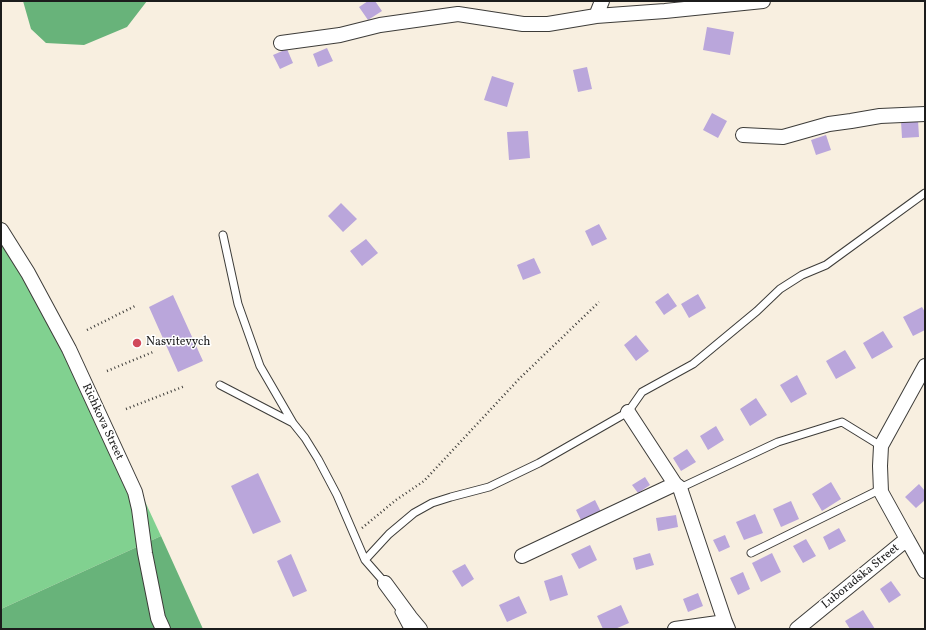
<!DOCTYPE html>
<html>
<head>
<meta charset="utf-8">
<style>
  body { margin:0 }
  #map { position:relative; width:926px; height:630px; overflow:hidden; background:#f8efe0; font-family:Vollkorn,serif }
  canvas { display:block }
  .frame { position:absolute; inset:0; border:2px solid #1c1c1c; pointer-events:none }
</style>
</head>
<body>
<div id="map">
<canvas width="926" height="630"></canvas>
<div class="frame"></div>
</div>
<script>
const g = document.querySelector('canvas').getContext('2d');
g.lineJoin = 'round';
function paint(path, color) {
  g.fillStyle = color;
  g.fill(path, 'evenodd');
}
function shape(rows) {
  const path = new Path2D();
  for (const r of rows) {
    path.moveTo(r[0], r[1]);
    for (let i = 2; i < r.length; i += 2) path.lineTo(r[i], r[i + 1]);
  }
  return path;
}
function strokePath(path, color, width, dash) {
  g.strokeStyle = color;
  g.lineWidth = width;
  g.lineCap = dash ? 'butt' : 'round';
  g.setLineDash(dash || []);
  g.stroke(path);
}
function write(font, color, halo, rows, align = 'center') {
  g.font = font + ' Vollkorn,serif';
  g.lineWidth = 3;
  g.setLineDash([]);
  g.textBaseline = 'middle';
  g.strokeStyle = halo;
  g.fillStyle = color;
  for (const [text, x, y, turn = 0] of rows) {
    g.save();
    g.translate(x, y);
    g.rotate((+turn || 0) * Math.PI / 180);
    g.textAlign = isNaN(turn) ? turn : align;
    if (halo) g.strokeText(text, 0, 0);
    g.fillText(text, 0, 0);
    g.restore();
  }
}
const green = shape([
  [1,220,31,269,98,400,161,536,1,609]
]);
const forest = shape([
  [23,1,147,1,127,27,84,45,46,43,31,29],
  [161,536,203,629,1,629,1,609]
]);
const building = shape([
  [368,1,375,1,382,11,368,20,359,7],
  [707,27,734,32,730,55,703,50],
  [327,48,333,61,318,67,313,54],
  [287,49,293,63,280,69,273,55],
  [587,67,592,89,578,92,573,70],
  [492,76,514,83,507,107,484,100],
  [712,113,727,121,718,138,703,130],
  [918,120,919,137,902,138,901,121],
  [528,131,530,158,509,160,507,132],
  [826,135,831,150,816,155,811,140],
  [341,203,357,219,343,232,328,216],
  [599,224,607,239,592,246,585,231],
  [366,239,378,253,362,266,350,251],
  [534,258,541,273,523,280,517,265],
  [668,293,677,306,664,315,655,302],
  [698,294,706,308,689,318,681,304],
  [173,295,203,361,178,372,149,307],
  [922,307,925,312,925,330,913,336,903,317],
  [883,331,893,347,872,359,863,343],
  [636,335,649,351,636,361,624,345],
  [845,350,856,368,836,379,826,361],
  [797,375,807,394,791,403,780,385],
  [756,398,767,415,750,426,740,409],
  [716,426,724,440,708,450,700,436],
  [687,449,696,462,681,471,673,458],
  [258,473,281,522,253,534,231,486],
  [645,477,650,485,638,493,632,485],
  [831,482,841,499,822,511,812,494],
  [919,484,925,491,925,500,916,508,905,497],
  [595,500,601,512,582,522,576,510],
  [791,501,799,519,781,527,773,509],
  [755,514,763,533,744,540,736,522],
  [676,515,678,527,658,531,656,518],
  [839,528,846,541,829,550,823,537],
  [725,535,730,547,719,552,713,540],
  [806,539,816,556,803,563,793,546],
  [590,545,597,560,579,569,571,554],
  [650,553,654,565,636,570,633,558],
  [772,553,781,572,761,582,752,563],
  [291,554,307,591,293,597,277,561],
  [465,564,474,579,462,587,452,571],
  [743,572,750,589,738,595,730,578],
  [562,575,568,595,550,601,544,581],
  [891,581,901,595,889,603,880,589],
  [698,593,703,606,688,612,683,599],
  [519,596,527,613,507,622,499,605],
  [621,605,629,623,615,629,603,629,597,616],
  [863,610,875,629,850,629,845,621]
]);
const path = shape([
  [87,330,135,306],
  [107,371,153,352],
  [126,409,185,386],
  [362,528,396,500,424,481,519,379,599,302]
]);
const service = shape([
  [223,235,238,304,260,366,293,423],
  [220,385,293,423,305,438,318,459,337,495,365,560,386,584],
  [680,488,778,442,842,422,881,446],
  [751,553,881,489],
  [365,560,389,534,414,513,432,503,451,497,489,487,539,463,628,412,642,392,693,364,757,311,780,289,802,275,826,265,925,193],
  [399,612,408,629]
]);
const minor = shape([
  [596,16,602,1],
  [281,43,340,35,380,25,458,14,523,24,548,24,596,16,665,11,763,1],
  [743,135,783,137,829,124,851,121,880,116,925,114],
  [1,230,28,273,69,349,135,492,139,509,145,553,158,618,163,629],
  [628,412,675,484,680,488,725,622,728,629],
  [907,539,925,571],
  [522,556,675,484],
  [385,583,410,617,420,629],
  [675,629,725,622],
  [797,629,907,539,881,492,880,466,881,446,925,366]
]);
const markers = [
  [137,343,5,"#d1495b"]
];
const poiNames = [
  ["Nasvitevych",146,343]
];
const streetNames = [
  ["Richkova Street",102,422,65],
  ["Luboradska Street",861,577,-39]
];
paint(green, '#81d190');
paint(forest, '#68b37a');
paint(building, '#baa6db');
strokePath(service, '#3d3c39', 9);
strokePath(minor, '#3d3c39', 16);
strokePath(path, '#3d3c39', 2.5, [1, 3]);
strokePath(service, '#fff', 7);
strokePath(minor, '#fff', 14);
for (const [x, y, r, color] of markers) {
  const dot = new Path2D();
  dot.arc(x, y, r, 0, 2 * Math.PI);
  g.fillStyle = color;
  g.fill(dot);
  strokePath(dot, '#fff', 1.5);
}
write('12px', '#1c1c1c', '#fff', poiNames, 'left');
write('12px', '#1c1c1c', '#fff', streetNames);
</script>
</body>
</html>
